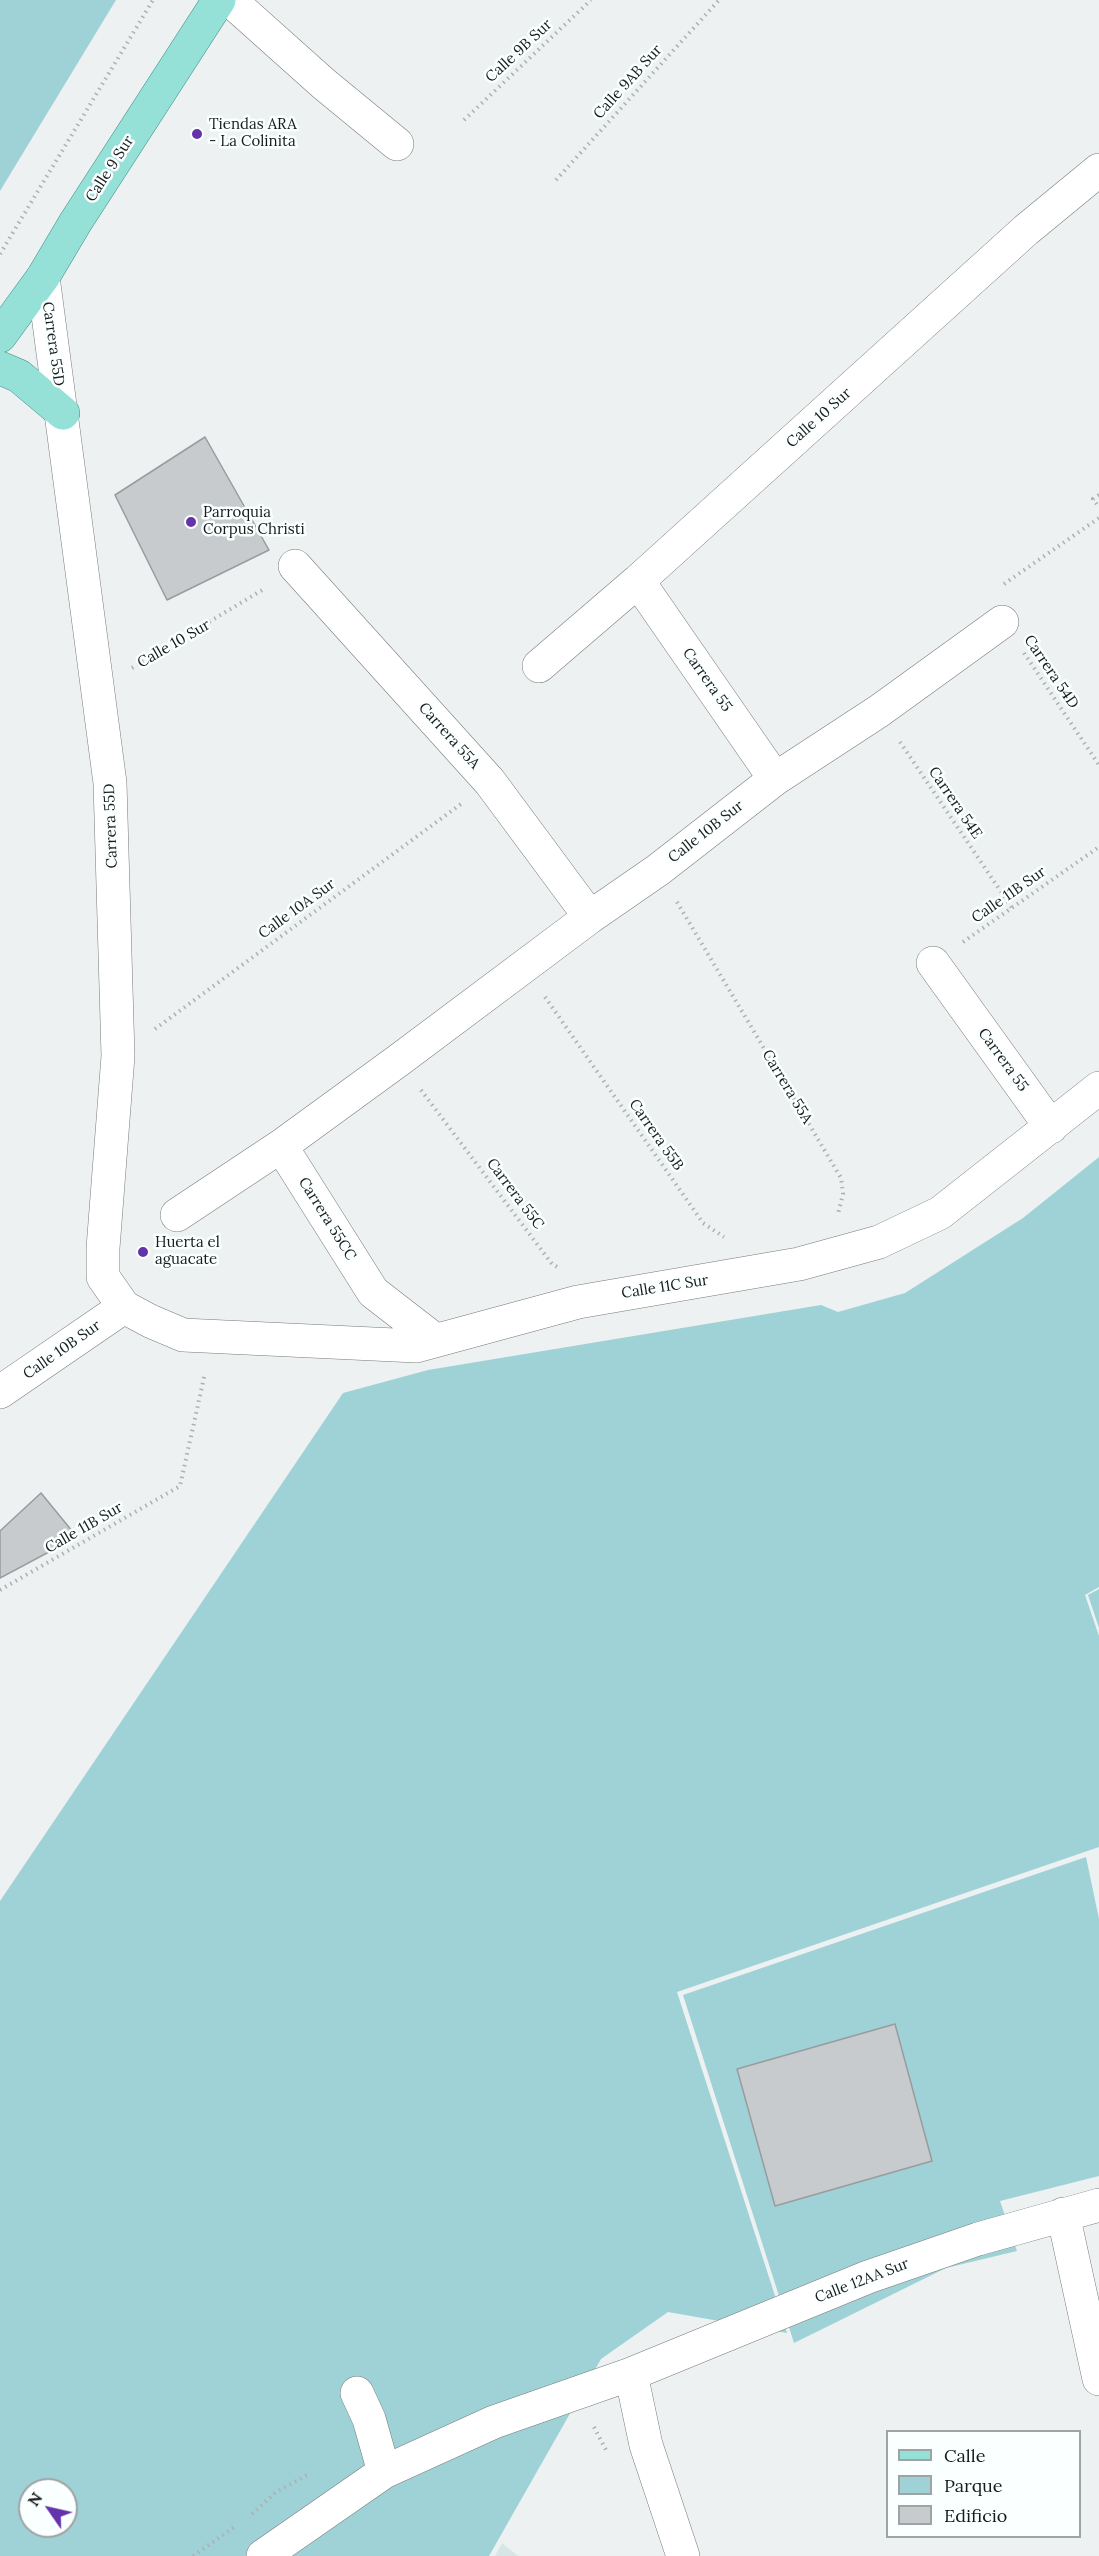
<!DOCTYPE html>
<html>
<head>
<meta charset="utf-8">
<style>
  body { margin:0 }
  #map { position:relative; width:1099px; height:2556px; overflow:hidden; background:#edf1f2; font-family:Lora,serif }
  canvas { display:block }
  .legend { position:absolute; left:886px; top:2430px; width:195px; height:108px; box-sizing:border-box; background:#faffff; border:2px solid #a0a3a3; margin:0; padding:8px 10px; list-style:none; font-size:18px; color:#191a1a }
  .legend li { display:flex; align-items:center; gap:12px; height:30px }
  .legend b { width:30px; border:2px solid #a0a3a3 }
  .north { position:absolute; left:18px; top:2478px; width:60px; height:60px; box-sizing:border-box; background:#faffff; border:2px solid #a0a3a3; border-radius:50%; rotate:304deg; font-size:16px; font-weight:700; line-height:24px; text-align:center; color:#191a1a }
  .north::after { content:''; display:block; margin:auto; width:21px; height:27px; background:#6433ab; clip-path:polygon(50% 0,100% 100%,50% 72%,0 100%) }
</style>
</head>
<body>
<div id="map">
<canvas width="1099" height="2556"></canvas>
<ul class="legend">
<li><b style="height:8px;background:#95e0d7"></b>Calle</li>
<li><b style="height:16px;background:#9fd2d7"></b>Parque</li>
<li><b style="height:16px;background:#c8cbcd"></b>Edificio</li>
</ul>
<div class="north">N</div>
</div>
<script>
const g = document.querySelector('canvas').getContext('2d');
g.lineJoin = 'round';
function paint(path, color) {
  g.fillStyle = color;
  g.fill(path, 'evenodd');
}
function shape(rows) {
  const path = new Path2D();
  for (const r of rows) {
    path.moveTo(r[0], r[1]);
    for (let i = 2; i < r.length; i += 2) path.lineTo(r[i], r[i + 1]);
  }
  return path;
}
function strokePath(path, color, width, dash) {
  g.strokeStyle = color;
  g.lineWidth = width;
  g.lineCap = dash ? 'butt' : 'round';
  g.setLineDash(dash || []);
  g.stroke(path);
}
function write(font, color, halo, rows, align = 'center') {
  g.font = font + ' Lora,serif';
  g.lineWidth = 5;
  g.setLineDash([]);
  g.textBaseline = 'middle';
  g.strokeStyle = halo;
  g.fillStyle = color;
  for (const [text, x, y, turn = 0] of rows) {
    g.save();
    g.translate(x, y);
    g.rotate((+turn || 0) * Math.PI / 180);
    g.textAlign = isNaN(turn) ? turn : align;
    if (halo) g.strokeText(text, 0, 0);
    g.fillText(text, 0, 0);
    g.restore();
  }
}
const built = shape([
  [502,2543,518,2556,495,2556]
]);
const green = shape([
  [0,0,116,0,0,191],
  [1099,1157,1099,1587,1085,1595,1099,1636,1099,1847,677,1992,787,2333,668,2312,601,2359,489,2556,0,2556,0,1901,343,1393,428,1370,821,1305,838,1312,905,1293,1023,1218],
  [30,2490,66,2490,66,2526,30,2526],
  [1099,1589,1099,1628,1088,1595],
  [1086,1857,1099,1919,1099,2176,1000,2201,1017,2251,946,2268,794,2343,683,1995]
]);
const building = shape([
  [205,437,269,550,167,600,115,495,205,437],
  [41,1493,77,1537,0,1578,0,1531,41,1493],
  [895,2024,932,2161,775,2206,737,2069,895,2024]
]);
const path = shape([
  [464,120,591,0],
  [556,180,719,0],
  [0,254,153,0],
  [1099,495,1093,499,1099,507],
  [1004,584,1099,518],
  [1024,653,1099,765],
  [132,668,264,589],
  [900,742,1012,908],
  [677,902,841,1178,843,1194,838,1214],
  [963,942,1099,847],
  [545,997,703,1223,724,1237],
  [155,1029,461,804],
  [421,1090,552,1264,559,1268],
  [0,1590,180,1486,205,1373],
  [594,2427,606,2450],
  [252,2514,276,2492,309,2474],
  [193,2556,236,2526]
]);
const minor = shape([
  [230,0,324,84,397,144],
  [43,277,110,783,118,1056,103,1248,103,1277,124,1307,150,1321,183,1335,416,1346,578,1302,799,1264,879,1242,940,1213,1099,1088],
  [295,566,490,782,590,917],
  [638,581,775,779],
  [539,666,638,581,1026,230,1099,170],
  [933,963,1051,1127],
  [281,1146,373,1292,435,1340],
  [177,1215,281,1146,399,1060,590,917,658,870,775,779,879,711,1002,622],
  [0,1392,124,1307],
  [1063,2214,1099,2379],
  [631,2374,646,2445,683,2556],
  [357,2393,369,2419,384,2472],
  [263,2556,384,2472,494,2422,631,2374,868,2277,978,2239,1099,2205]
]);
const major = shape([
  [0,336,43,277,75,223,219,0],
  [0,368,19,376,63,413]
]);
const markers = [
  [197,134,6,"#6433ab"],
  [191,522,6,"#6433ab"],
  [143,1252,6,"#6433ab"]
];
const streetNames = [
  ["Calle 9B Sur",519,51,-43],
  ["Calle 9AB Sur",628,82,-48],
  ["Calle 9 Sur",110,169,-57],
  ["Carrera 55D",53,344,82],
  ["Calle 10 Sur",819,418,-42],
  ["Calle 10 Sur",174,644,-30],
  ["Carrera 54D",1051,672,56],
  ["Carrera 55",707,680,55],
  ["Carrera 55A",449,736,48],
  ["Carrera 54E",955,803,56],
  ["Carrera 55D",111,826,-92],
  ["Calle 10B Sur",706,832,-38],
  ["Calle 11B Sur",1009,895,-35],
  ["Calle 10A Sur",297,909,-36],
  ["Carrera 55",1003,1060,54],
  ["Carrera 55A",787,1087,59],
  ["Carrera 55B",656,1135,55],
  ["Carrera 55C",515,1194,53],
  ["Carrera 55CC",327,1219,58],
  ["Calle 11C Sur",665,1287,-9],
  ["Calle 10B Sur",62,1350,-35],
  ["Calle 11B Sur",84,1528,-30],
  ["Calle 12AA Sur",862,2281,-21]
];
const poiNames = [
  ["Tiendas ARA",209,125],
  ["- La Colinita",209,142],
  ["Parroquia",203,513],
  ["Corpus Christi",203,530],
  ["Huerta el",155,1243],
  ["aguacate",155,1260]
];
paint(built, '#d8e5e6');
paint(green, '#9fd2d7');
paint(building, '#c8cbcd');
strokePath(building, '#989c9d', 1.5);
strokePath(minor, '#777b7b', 34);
strokePath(major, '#3c8e84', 34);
strokePath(path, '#adb0b1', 4, [1.5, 4.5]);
strokePath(minor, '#fff', 33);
strokePath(major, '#95e0d7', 33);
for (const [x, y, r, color] of markers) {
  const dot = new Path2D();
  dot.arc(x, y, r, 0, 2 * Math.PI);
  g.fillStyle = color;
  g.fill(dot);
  strokePath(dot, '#faffff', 2);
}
write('15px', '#191a1a', '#faffff', streetNames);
write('15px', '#191a1a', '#faffff', poiNames, 'left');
</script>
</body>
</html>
